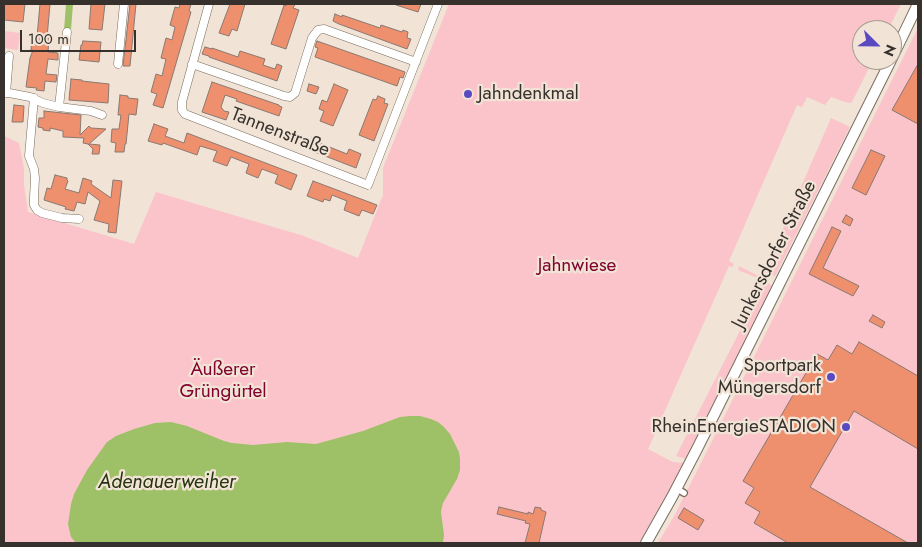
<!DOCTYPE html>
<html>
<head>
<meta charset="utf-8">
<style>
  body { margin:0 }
  #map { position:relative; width:922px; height:547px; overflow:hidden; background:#f1e3d5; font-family:Jost,sans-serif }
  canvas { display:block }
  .frame { position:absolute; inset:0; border:5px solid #36312c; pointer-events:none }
  .north { position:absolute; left:852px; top:20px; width:50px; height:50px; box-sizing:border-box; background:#f1e3d5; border:1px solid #a69c91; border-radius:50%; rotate:113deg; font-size:14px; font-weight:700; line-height:20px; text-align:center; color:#36312c }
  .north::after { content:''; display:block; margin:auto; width:18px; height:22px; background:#5b49c1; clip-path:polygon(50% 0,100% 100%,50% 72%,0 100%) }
  .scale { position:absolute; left:20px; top:30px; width:116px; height:22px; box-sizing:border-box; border:2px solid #36312c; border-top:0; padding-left:6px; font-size:15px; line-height:18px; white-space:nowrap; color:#36312c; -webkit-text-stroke:4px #f1e3d5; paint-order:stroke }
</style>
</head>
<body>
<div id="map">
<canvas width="922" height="547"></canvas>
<div class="frame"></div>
<div class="north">N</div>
<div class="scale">100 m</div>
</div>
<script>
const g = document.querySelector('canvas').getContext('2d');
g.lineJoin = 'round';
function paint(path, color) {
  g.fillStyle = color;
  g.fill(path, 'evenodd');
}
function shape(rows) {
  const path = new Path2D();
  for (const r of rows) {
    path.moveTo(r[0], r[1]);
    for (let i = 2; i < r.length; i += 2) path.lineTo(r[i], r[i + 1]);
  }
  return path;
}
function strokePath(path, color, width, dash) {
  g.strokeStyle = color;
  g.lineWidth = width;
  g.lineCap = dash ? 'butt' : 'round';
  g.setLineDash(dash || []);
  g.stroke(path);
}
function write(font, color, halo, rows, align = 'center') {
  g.font = font + ' Jost,sans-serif';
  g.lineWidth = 4.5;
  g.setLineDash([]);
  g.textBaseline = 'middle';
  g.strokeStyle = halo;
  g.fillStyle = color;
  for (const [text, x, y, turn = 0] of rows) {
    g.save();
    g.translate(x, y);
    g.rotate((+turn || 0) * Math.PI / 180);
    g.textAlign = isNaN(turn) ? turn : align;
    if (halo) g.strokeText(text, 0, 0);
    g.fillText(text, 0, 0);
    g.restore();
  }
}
const green = shape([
  [449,4,901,4,888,30,862,30,862,60,873,60,853,100,851,103,845,102,831,97,825,105,807,97,802,107,797,105,729,261,734,264,732,267,729,266,648,449,673,462,685,463,639,543,4,543,4,136,19,143,24,169,24,185,28,212,134,244,156,192,304,236,358,258,383,195,383,168],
  [918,28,918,543,658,543,673,518,698,469],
  [4,31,20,33,18,50,4,48],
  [831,118,850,127,775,276,769,274,764,272],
  [739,266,766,280,766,281,772,286,686,459,676,456,745,321,743,320,761,283,759,281,760,279,738,270]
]);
const water = shape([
  [66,4,73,4,71,30,64,30],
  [410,416,420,416,431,419,438,422,444,427,450,434,459,452,460,459,460,470,457,479,443,503,442,507,441,512,444,535,443,543,76,543,71,537,68,524,71,504,74,494,87,470,107,442,116,436,134,429,155,423,171,422,187,426,224,441,232,443,253,445,287,442,316,444,363,431,400,417]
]);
const building = shape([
  [4,4,25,4,23,22,4,20,4,4],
  [40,4,50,4,47,38,49,38,48,52,58,53,58,60,48,59,46,74,57,75,56,82,45,81,44,91,36,90,37,88,26,87,30,58,33,50,31,50,32,36,37,37,40,4],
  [91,4,105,4,102,30,89,29,91,4],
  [130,4,136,4,130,66,123,66,130,4],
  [180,4,191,4,189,11,191,12,163,108,153,105,157,94,151,92,156,74,162,76,166,59,161,58,166,38,172,40,175,27,170,25,175,7,179,8,180,4],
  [230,4,245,4,237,31,232,29,229,36,219,33,230,4],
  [287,4,295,4,293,8,299,10,286,49,271,44,284,5,286,6,287,4],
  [396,4,421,4,418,12,396,5,396,4],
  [335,14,342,17,342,15,380,28,381,25,402,32,403,30,408,32,407,38,411,39,407,49,339,24,333,21,335,14],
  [83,41,101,42,99,62,79,60,81,45,82,45,83,41],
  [317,41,405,72,403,78,400,77,397,86,315,57,318,48,315,47,317,41],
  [205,47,212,49,212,48,238,57,240,51,265,59,263,65,275,69,277,64,282,66,277,81,209,57,209,56,202,54,205,47],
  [918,64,918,124,892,110,918,64],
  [71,79,82,80,82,81,109,84,108,103,69,100,71,79],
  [212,82,279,105,279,106,282,107,279,116,236,101,237,99,225,95,221,107,224,111,229,112,226,120,202,112,212,82],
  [309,84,319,87,316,94,307,91,309,84],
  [334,84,348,90,333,126,320,121,324,111,319,109,322,100,327,102,334,84],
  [120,95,128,96,128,98,138,99,136,115,129,114,126,144,125,144,124,152,115,152,116,143,111,142,112,129,119,129,121,115,118,115,120,95],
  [378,96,385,99,384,103,388,104,374,141,359,135,373,99,376,100,378,96],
  [14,105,24,106,23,122,12,122,14,105],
  [44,111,81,115,80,135,89,126,91,128,106,129,89,144,100,145,99,154,92,154,93,149,88,144,83,143,84,138,63,137,63,131,50,128,50,131,43,130,43,128,38,127,39,118,44,118,44,111],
  [154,124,168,129,165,136,184,143,187,133,297,175,291,190,275,183,278,175,262,169,258,178,246,173,249,164,231,157,227,166,213,161,217,151,200,146,197,155,163,143,162,145,148,141,154,124],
  [312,137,319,139,317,142,347,154,349,149,361,154,356,168,307,149,307,148,301,146,304,138,310,141,312,137],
  [871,150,885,156,866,195,852,188,871,150],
  [55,175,67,178,67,180,68,181,65,189,79,193,83,178,92,181,91,184,111,198,113,180,122,181,116,233,108,232,109,224,94,220,100,201,88,192,85,204,77,202,74,211,65,209,66,207,44,200,47,188,51,189,55,175],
  [313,181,377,205,373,214,362,210,359,216,344,210,347,201,332,195,330,201,324,199,323,202,307,196,313,181],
  [846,215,853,219,850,226,842,222,846,215],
  [832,227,841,231,823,268,859,286,853,296,809,274,832,227],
  [873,315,885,322,882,328,869,321,873,315],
  [859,342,918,376,918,449,854,411,810,487,908,543,788,543,754,523,760,512,745,503,754,488,743,481,817,354,828,360,837,345,852,354,859,342],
  [499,507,528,514,528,512,533,514,535,507,541,508,541,510,546,512,539,543,525,543,530,524,525,523,526,521,497,514,499,507],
  [684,508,704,520,698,530,678,518,684,508]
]);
const pedestrian = shape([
  [676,488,684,493]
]);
const minor = shape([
  [209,4,182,102,182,110,185,114,368,185,438,4],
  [118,64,124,4],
  [192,64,284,96,290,97,295,93,312,38,318,30,324,29,416,62],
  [4,92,30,97,43,103,59,107,91,111,102,115],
  [6,93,9,56],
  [34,98,29,156,34,169,35,178,34,198,34,205,37,210,42,213,62,218,79,219],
  [59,107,67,32]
]);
const tertiary = shape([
  [892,58,918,4],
  [646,543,672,497,697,449,891,60]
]);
const markers = [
  [468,94,5,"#5b49c1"],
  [831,377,5,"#5b49c1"],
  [846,427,5,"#5b49c1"]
];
const poiNames = [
  ["Jahndenkmal",478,94,"left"],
  ["Sportpark",821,366],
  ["Müngersdorf",821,388],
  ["RheinEnergieSTADION",836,427]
];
const streetNames = [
  ["Tannenstraße",280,133,21],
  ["Junkersdorfer Straße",775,255,-63]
];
const parkNames = [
  ["Jahnwiese",577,266],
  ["Äußerer",223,370],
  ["Grüngürtel",223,392]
];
const waterNames = [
  ["Adenauerweiher",167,483]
];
paint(green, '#fac4ca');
paint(water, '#9ec167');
paint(building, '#ee906e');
strokePath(building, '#8a7871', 1);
strokePath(pedestrian, '#786c5f', 8);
strokePath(minor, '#786c5f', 9);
strokePath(tertiary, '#786c5f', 12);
strokePath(pedestrian, '#fff', 5.5);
strokePath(minor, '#fff', 8);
strokePath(tertiary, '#fff', 10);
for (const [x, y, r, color] of markers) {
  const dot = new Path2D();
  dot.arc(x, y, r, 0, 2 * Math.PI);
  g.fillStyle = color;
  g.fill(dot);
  strokePath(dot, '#f1e3d5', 2);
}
write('19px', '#36312c', '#f1e3d5', poiNames, 'right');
write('19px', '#36312c', '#f1e3d5', streetNames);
write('19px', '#82022f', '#f1e3d5', parkNames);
write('italic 20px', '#27350f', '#f1e3d5', waterNames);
</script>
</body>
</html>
